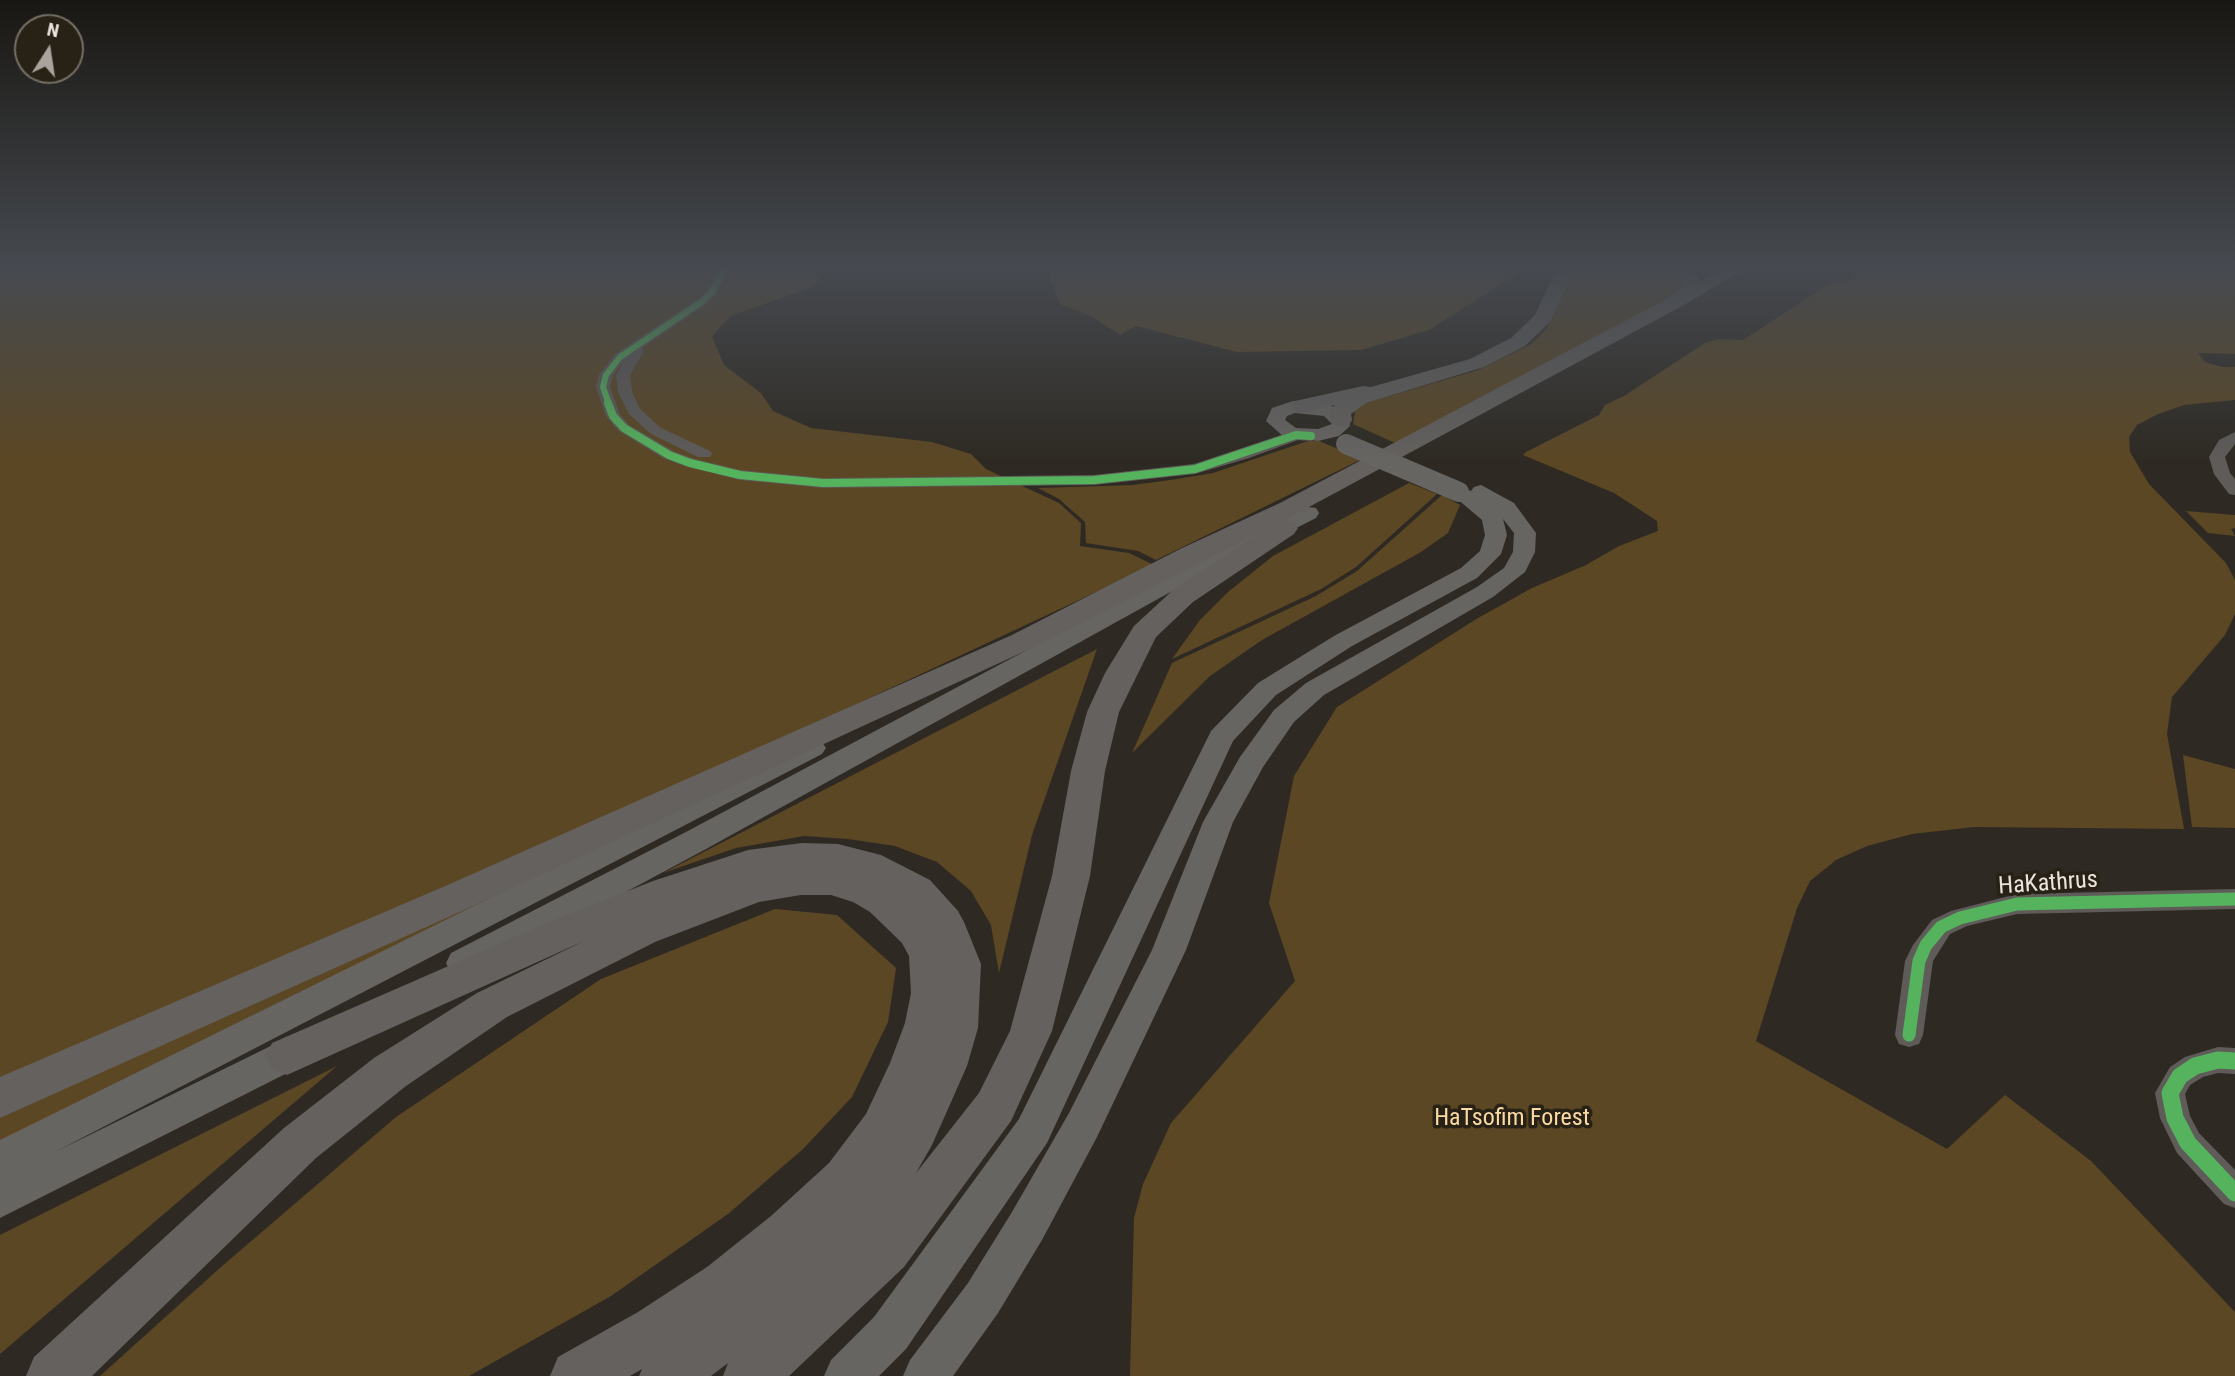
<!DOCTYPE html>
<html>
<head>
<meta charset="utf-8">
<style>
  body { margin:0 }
  #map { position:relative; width:2235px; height:1376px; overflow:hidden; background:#2e2a23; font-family:"Roboto Condensed",sans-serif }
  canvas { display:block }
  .north { position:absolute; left:14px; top:14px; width:70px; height:70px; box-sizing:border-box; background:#282116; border:2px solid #756f66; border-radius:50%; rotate:12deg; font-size:19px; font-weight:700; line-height:28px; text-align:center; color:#e9e4dd }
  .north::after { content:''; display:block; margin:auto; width:24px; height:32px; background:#a8a39c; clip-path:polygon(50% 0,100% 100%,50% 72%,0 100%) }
</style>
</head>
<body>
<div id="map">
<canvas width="2235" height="1376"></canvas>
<div class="north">N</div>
</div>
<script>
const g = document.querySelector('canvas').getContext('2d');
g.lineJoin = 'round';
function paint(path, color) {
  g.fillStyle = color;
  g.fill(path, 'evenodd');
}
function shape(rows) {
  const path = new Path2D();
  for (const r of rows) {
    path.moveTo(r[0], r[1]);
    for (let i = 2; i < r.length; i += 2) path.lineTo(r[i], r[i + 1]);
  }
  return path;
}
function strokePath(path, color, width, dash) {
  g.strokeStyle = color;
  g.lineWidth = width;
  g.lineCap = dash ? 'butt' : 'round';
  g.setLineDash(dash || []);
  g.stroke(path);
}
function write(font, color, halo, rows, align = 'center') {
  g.font = font + ' "Roboto Condensed",sans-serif';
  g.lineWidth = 7;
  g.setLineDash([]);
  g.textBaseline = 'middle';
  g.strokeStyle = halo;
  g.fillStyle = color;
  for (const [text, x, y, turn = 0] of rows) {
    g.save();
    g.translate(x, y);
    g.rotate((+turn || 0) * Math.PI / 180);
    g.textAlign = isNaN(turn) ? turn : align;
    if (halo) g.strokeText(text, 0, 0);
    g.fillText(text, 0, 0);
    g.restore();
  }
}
const green = shape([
  [0,270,822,270,813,272,821,280,809,288,731,316,712,336,724,365,761,393,773,411,811,428,932,442,971,454,986,469,1059,503,1081,523,1080,546,1129,553,1154,565,784,738,0,1085],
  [1047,270,1524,270,1429,330,1361,350,1237,352,1136,326,1120,335,1091,316,1060,304],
  [1575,270,1663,270,1686,280,1687,289,1395,443,1353,424,1355,411,1362,404,1478,370,1531,344,1547,328,1568,275],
  [1856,270,2235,270,2235,354,2198,353,2205,362,2222,367,2235,367,2235,400,2184,405,2158,414,2137,425,2129,437,2130,452,2149,484,2226,563,2235,580,2235,614,2225,635,2172,697,2167,734,2184,829,1974,827,1912,834,1867,846,1836,860,1810,881,1797,908,1756,1041,1947,1149,2005,1095,2091,1161,2235,1312,2235,1376,1130,1376,1134,1218,1143,1184,1171,1123,1295,981,1269,903,1294,776,1337,707,1478,618,1532,588,1586,565,1619,546,1658,531,1657,521,1614,493,1523,455,1526,452,1599,415,1605,405,1624,396,1705,343,1719,339,1743,340,1829,284,1849,280,1856,274],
  [1308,441,1319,441,1362,459,1156,560,1138,551,1086,543,1085,522,1059,499,1038,488,1133,485,1170,480,1213,473],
  [1409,483,1437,494,1356,567,1321,589,1172,659,1200,620,1228,592,1273,556],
  [1442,495,1460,505,1448,533,1421,552,1262,640,1210,676,1132,753,1172,663,1316,596,1357,571],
  [2186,511,2235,515,2235,528,2231,529,2235,536,2208,533],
  [1097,649,1032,835,999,973,991,925,971,891,937,862,895,846,848,839,804,836,736,848,663,873],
  [2183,755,2235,769,2235,828,2192,827],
  [747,771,0,1146,0,1107],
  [775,909,837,915,896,968,888,1022,852,1097,803,1149,728,1214,611,1296,469,1376,100,1376,221,1267,396,1117,601,979],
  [337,1066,0,1354,0,1235]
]);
const minor = shape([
  [718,270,730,270,716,295,707,304,642,348,644,351,630,375,632,392,640,409,661,428,710,451,712,454,710,457,698,457,651,434,629,414,618,392,616,375,625,360,613,375,610,387,620,415,629,425,675,452,695,459,740,470,823,478,1094,475,1194,464,1296,430,1311,431,1319,436,1311,441,1298,440,1249,458,1195,474,1094,485,823,488,740,480,684,466,663,458,619,431,606,416,596,387,599,375,615,354,699,298,707,290,718,270],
  [2235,432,2235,444,2225,457,2230,473,2235,479,2235,495,2229,494,2214,474,2209,457,2219,440,2235,432],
  [2235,889,2235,909,2017,914,1967,926,1950,934,1933,961,1923,1035,1919,1044,1909,1047,1899,1044,1895,1035,1905,961,1913,945,1932,920,1951,911,2017,894,2235,889],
  [2218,1047,2235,1048,2235,1074,2218,1073,2203,1077,2190,1085,2185,1094,2190,1116,2199,1133,2235,1170,2235,1208,2224,1204,2177,1153,2160,1118,2155,1093,2170,1067,2185,1057,2218,1047]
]);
const major = shape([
  [1293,401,1313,401,1338,408,1348,416,1350,426,1339,436,1318,441,1284,437,1266,421,1272,408,1293,401],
  [1295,413,1324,416,1332,424,1318,429,1296,428,1285,420,1287,416,1295,413],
  [1481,485,1514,503,1536,533,1535,552,1525,572,1493,597,1324,695,1294,722,1263,767,1233,822,1186,950,1097,1137,1042,1240,998,1313,953,1376,903,1376,910,1360,968,1283,1012,1212,1069,1113,1152,950,1203,822,1240,757,1274,710,1306,683,1477,587,1504,568,1513,552,1514,533,1503,519,1507,535,1501,554,1477,578,1352,646,1276,695,1233,741,1047,1143,906,1349,879,1376,824,1376,831,1360,874,1317,1019,1119,1211,731,1258,683,1334,636,1461,568,1480,551,1485,535,1482,520,1449,492,1452,488,1459,486,1471,491,1474,487,1481,485],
  [1308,507,1316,508,1319,513,1316,518,1176,589,706,849,475,973,463,976,451,973,446,963,451,953,684,833,1160,579,1308,507],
  [812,739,822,742,826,748,822,754,55,1152,289,1037,302,1033,315,1037,320,1048,315,1059,0,1218,0,1178,3,1177,0,1178,0,1140,812,739]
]);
const highway = shape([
  [1556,270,1574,270,1550,322,1525,346,1484,367,1366,403,1351,414,1352,420,1349,425,1341,427,1333,425,1330,420,1329,412,1335,405,1303,413,1295,411,1292,406,1295,401,1363,386,1371,387,1470,359,1511,338,1535,315,1556,270],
  [1665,270,1689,270,1695,272,1700,281,1721,270,1743,270,1684,305,1283,521,1294,522,1298,528,1294,534,1193,602,1156,637,1119,712,1105,771,1090,876,1052,1031,1011,1121,904,1267,789,1376,723,1376,728,1363,711,1376,639,1376,642,1369,630,1376,550,1376,558,1357,638,1312,707,1267,771,1216,829,1163,866,1114,890,1063,905,1023,911,993,909,956,902,943,870,912,853,902,831,895,801,895,759,902,655,942,507,1017,406,1086,316,1158,92,1376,26,1376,34,1357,284,1128,374,1058,477,993,584,941,287,1075,272,1069,265,1056,272,1043,554,920,653,881,748,850,802,843,838,844,881,855,930,880,958,911,964,922,981,964,978,1028,967,1066,932,1145,916,1173,979,1093,1010,1031,1052,876,1071,771,1087,712,1105,673,1134,626,1173,590,1266,529,1034,647,471,907,0,1118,0,1077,443,887,1012,635,1182,548,1280,503,1672,296,1684,285,1682,279,1665,270]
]);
const majorBridge = shape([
  [1346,444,1459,492]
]);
const cyclewayFar3 = shape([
  [609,404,603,387,606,375,620,357,703,301,712,292,724,270]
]);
const cyclewayFar2 = shape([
  [608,403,613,416,624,428,669,455,690,463,740,475,823,483,1094,480,1195,469,1296,435,1311,436]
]);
const cyclewayFar1 = shape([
  [1909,1035,1919,961,1926,945,1941,927,1960,918,2017,904,2235,899]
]);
const cycleway = shape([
  [2235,1061,2218,1060,2195,1066,2180,1076,2170,1093,2175,1118,2188,1143,2235,1193]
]);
const nearStreetnames = [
  ["HaKathrus",2048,884,-4]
];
const nearParknames = [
  ["HaTsofim Forest",1512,1119]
];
paint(green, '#5b4724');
paint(minor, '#5e5b59');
paint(major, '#676562');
paint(highway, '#64615e');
strokePath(majorBridge, '#676562', 20);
strokePath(cyclewayFar3, '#56b35d', 6);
strokePath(cyclewayFar2, '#56b35d', 8);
strokePath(cyclewayFar1, '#56b35d', 13);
strokePath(cycleway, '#56b35d', 17);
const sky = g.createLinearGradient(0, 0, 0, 462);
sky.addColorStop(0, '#191713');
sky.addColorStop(0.58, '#464a50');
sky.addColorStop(1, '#464a5000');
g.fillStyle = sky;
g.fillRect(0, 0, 2235, 462);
write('24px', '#e9e4dd', '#282116', nearStreetnames);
write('24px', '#fad9a3', '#282116', nearParknames);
</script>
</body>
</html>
